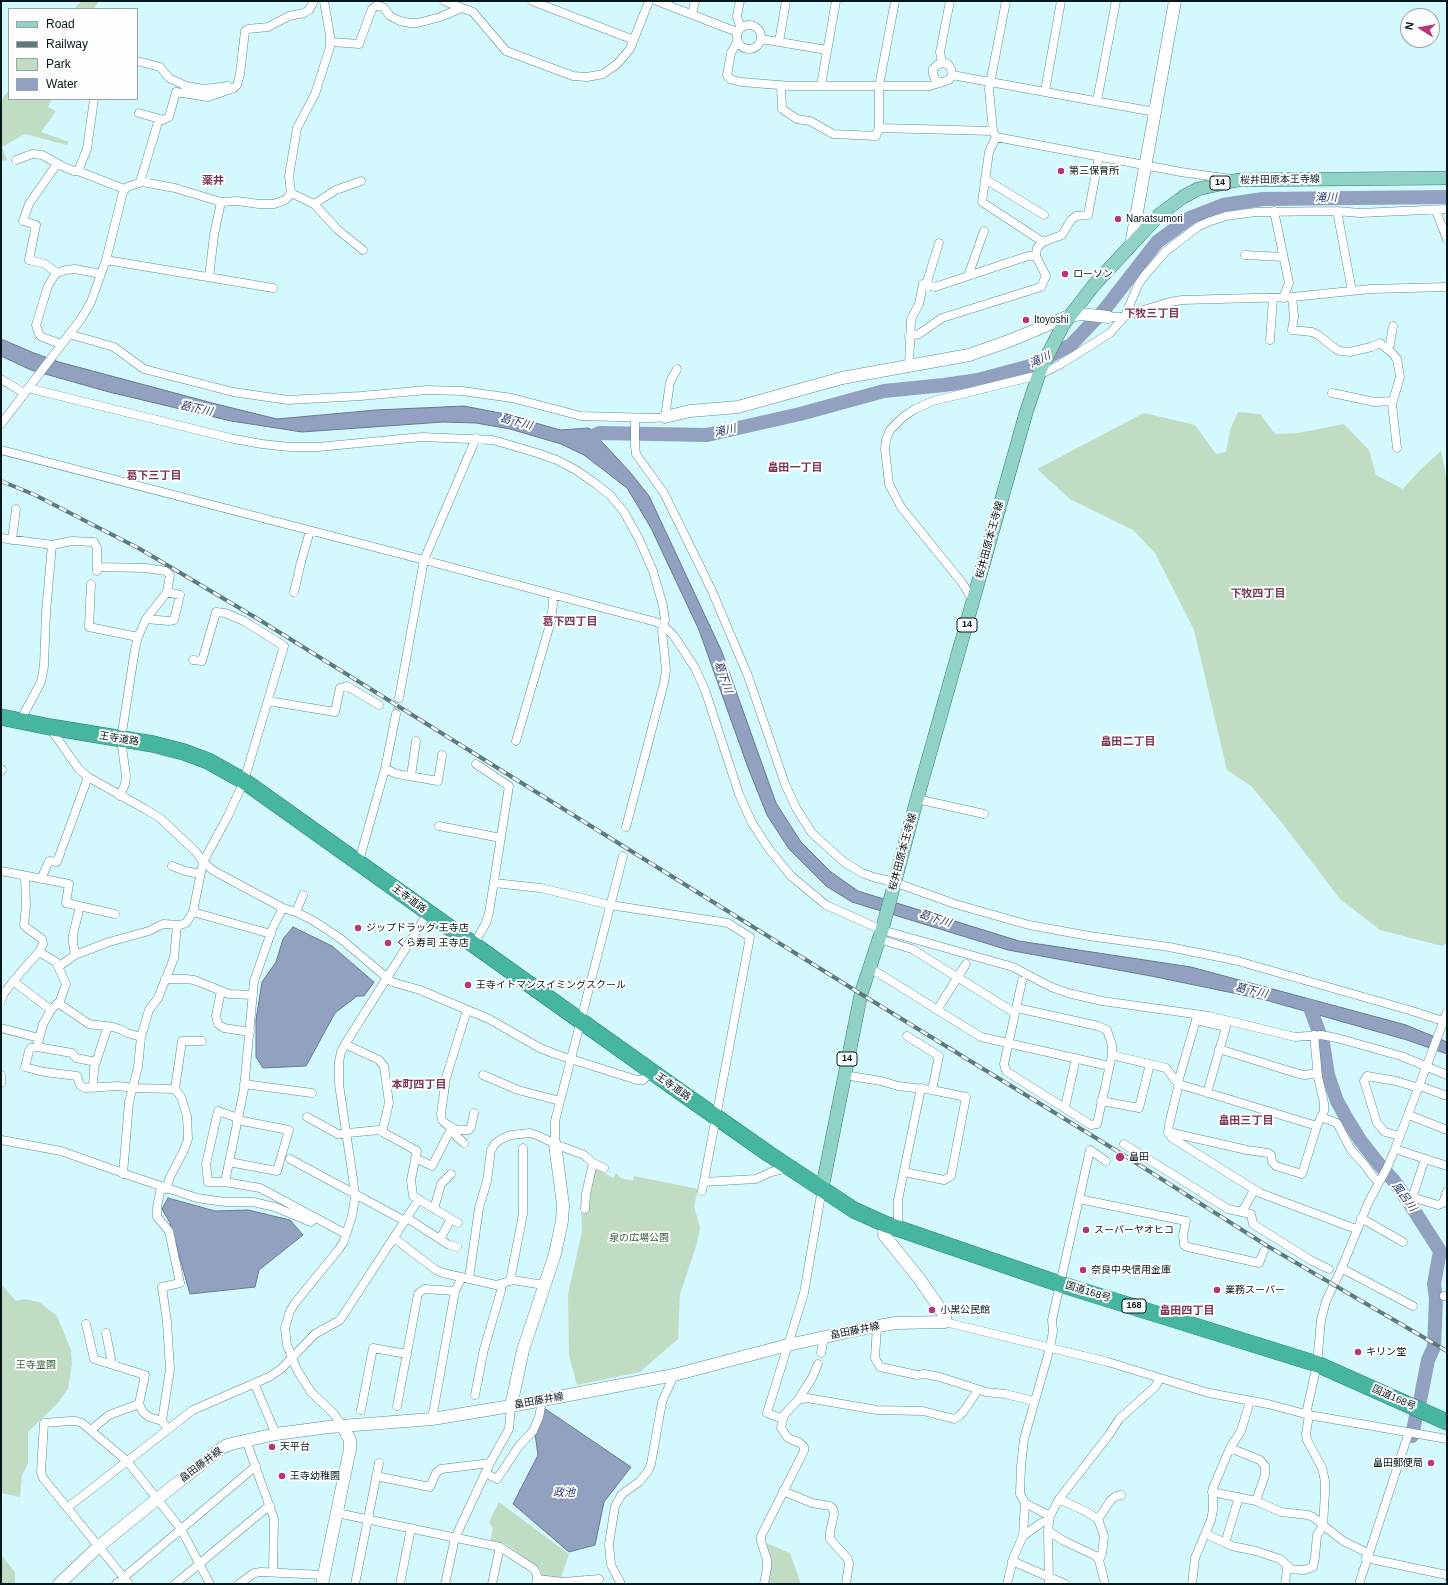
<!DOCTYPE html>
<html>
<head>
<meta charset="utf-8">
<style>
  body { margin:0 }
  #map { position:relative; width:1448px; height:1585px; overflow:hidden; background:#d3f9fe; font-family:Arial,sans-serif }
  canvas { display:block }
  .frame { position:absolute; inset:0; border:2px solid #06181b; pointer-events:none }
  .legend { position:absolute; left:8px; top:8px; width:130px; height:92px; box-sizing:border-box; background:#fefefe; border:1px solid #9ba2a3; margin:0; padding:5px 7px; list-style:none; font-size:12px; color:#06181b }
  .legend li { display:flex; align-items:center; gap:8px; height:20px }
  .legend b { width:20px; border:1px solid #9ba2a3 }
  .north { position:absolute; left:1400px; top:8px; width:40px; height:40px; box-sizing:border-box; background:#fefefe; border:1px solid #9ba2a3; border-radius:50%; rotate:281deg; font-size:11px; font-weight:700; line-height:16px; text-align:center; color:#06181b }
  .north::after { content:''; display:block; margin:auto; width:14px; height:18px; background:#b83377; clip-path:polygon(50% 0,100% 100%,50% 72%,0 100%) }
</style>
</head>
<body>
<div id="map">
<canvas width="1448" height="1585"></canvas>
<div class="frame"></div>
<ul class="legend">
<li><b style="height:5px;background:#90d3c6"></b>Road</li>
<li><b style="height:5px;background:#5f7a7e"></b>Railway</li>
<li><b style="height:11px;background:#c0dcc3"></b>Park</li>
<li><b style="height:11px;background:#93a1c0"></b>Water</li>
</ul>
<div class="north">N</div>
</div>
<script>
const g = document.querySelector('canvas').getContext('2d');
g.lineJoin = 'round';
function paint(path, color) {
  g.fillStyle = color;
  g.fill(path, 'evenodd');
}
function shape(rows) {
  const path = new Path2D();
  for (const r of rows) {
    if (r.length === 3) {
      path.moveTo(r[0] + r[2], r[1]);
      path.arc(r[0], r[1], r[2], 0, 2 * Math.PI);
      continue;
    }
    path.moveTo(r[0], r[1]);
    for (let i = 2; i < r.length; i += 2) path.lineTo(r[i], r[i + 1]);
  }
  return path;
}
function strokePath(path, color, width, dash) {
  g.strokeStyle = color;
  g.lineWidth = width;
  g.lineCap = dash ? 'butt' : 'round';
  g.setLineDash(dash || []);
  g.stroke(path);
}
function write(font, color, halo, rows, align = 'center') {
  g.font = font + ' Arial,"Noto Sans JP",sans-serif';
  g.lineWidth = 4;
  g.setLineDash([]);
  g.textBaseline = 'middle';
  g.strokeStyle = halo;
  g.fillStyle = color;
  for (const [text, x, y, turn = 0] of rows) {
    g.save();
    g.translate(x, y);
    g.rotate((+turn || 0) * Math.PI / 180);
    g.textAlign = isNaN(turn) ? turn : align;
    if (halo) g.strokeText(text, 0, 0);
    g.fillText(text, 0, 0);
    g.restore();
  }
}
const green = shape([
  [81,1,99,1,94,9,74,9],
  [9,91,9,99,52,99,48,107,56,111,41,132,69,142,67,145,25,134,2,147,7,160,1,161,1,99],
  [1238,412,1260,414,1275,434,1298,433,1344,424,1369,450,1376,475,1403,489,1418,472,1441,451,1447,481,1447,943,1442,946,1380,930,1340,899,1282,823,1251,786,1227,770,1194,630,1155,553,1133,530,1070,499,1037,469,1144,413,1195,425,1216,454,1226,452,1230,430],
  [595,1167,613,1178,616,1173,621,1178,633,1181,634,1176,698,1189,694,1206,700,1228,697,1243,680,1294,678,1339,640,1372,577,1385,569,1356,568,1294,582,1232,581,1209,588,1208,588,1194],
  [1,1284,16,1301,24,1299,39,1302,57,1316,71,1350,72,1364,68,1389,57,1404,28,1432,28,1464,22,1475,20,1497,1,1493],
  [499,1502,569,1554,560,1580,541,1578,541,1570,506,1544,490,1542,493,1528,489,1522],
  [764,1542,790,1553,801,1584,768,1584,771,1560,769,1552],
  [1,1555,15,1572,15,1584,1,1584]
]);
const water = shape([
  [1,339,34,353,59,362,216,404,277,419,376,410,464,406,505,414,560,430,589,428,630,472,649,496,722,652,776,803,801,842,831,872,858,891,1019,941,1191,967,1406,1025,1447,1042,1447,1054,1407,1040,1262,999,1151,976,1008,950,852,902,826,886,789,849,767,815,747,765,699,630,651,528,627,488,584,455,561,444,510,429,476,423,443,422,302,432,231,421,109,392,31,370,1,356,1,339],
  [293,927,332,946,374,982,364,996,357,996,335,1013,306,1066,263,1068,256,1057,256,1020,262,982,276,962,283,939,293,927],
  [168,1198,215,1211,248,1210,290,1220,303,1235,259,1270,255,1287,190,1294,170,1223,162,1209,168,1198],
  [544,1408,631,1467,604,1502,595,1545,569,1552,513,1504,538,1455,535,1434,544,1408]
]);
const river = shape([
  [582,441,600,433,707,435,800,414,884,391,944,385,978,380,1030,366,1071,345,1105,309,1157,242,1190,218,1223,205,1263,199,1447,197],
  [1309,1005,1323,1043,1328,1075,1337,1101,1347,1119,1360,1140,1378,1163,1394,1181,1410,1204,1440,1251,1434,1284,1436,1298,1434,1347,1428,1360,1420,1401],
  [1412,1436,1416,1416]
]);
const streetTunnel = shape([
  [396,714,399,698]
]);
const street = shape([
  [444,1,473,12,506,51,573,76,587,77,603,74,617,64,630,49,649,1],
  [532,1,634,40],
  [657,1,737,32],
  [740,1,737,16,740,27],
  [895,1,879,86,879,128,993,131,996,137,1181,172,1231,179],
  [692,14,695,1],
  [749,37,12],
  [761,39,827,50],
  [331,42,359,44,372,9,377,5,384,8,390,16,400,21,410,23,418,23,440,17,462,8],
  [737,42,731,53,727,75,730,79,741,82,791,86,930,86,949,80,952,75,951,69,948,64,942,63,937,65,933,69,933,74,935,79,939,82],
  [779,42,786,1],
  [137,61,160,67,169,78,186,86,204,89,228,86],
  [942,63,940,52,950,1],
  [952,75,1155,112],
  [781,85,782,109,797,119,810,121,833,134,876,136,879,128],
  [821,85,836,1],
  [1045,91,1061,1],
  [1097,101,1116,1],
  [139,113,163,120,169,117,176,92,208,97,234,88,237,85,240,74,245,31,248,29,268,27,289,16,304,13,309,10,314,1],
  [993,131,989,89,1006,1],
  [996,137,989,152,982,202,1043,242],
  [16,160,32,154,42,155,64,167,74,171,78,171,124,189],
  [78,171,87,149,94,99],
  [985,179,1044,215],
  [140,182,159,119],
  [291,193,314,204,338,230,363,250],
  [314,204,336,190,361,181],
  [1274,211,1289,283,1283,298],
  [1337,211,1352,291],
  [1436,211,1447,239],
  [1245,255,1283,257],
  [106,260,273,288],
  [57,273,45,264,29,260,36,225,23,221,29,204,57,164],
  [968,276,984,231],
  [209,277,214,235,221,202],
  [926,285,939,243],
  [1292,297,1294,317,1292,330,1312,332,1318,335,1336,349,1340,351,1350,352,1371,347,1380,343,1392,353,1397,359,1400,377,1392,404,1397,448],
  [1108,317,1120,317,1170,302,1182,300,1292,297,1371,289,1447,287],
  [69,334,114,347,144,369,233,392,288,400,361,396,427,390,462,391,512,398,581,416,653,418,665,417,670,382,677,369],
  [909,336,919,334,942,318,1041,287,1046,276,1036,256],
  [1270,340,1273,298],
  [61,344,42,337,39,334,36,325,48,286,54,276,57,273,66,270,75,269,101,274],
  [1387,348,1390,344,1393,326],
  [909,366,911,319,919,304,923,284,935,287,1028,256,1036,256,1037,248,1043,242,1062,235,1071,220,1076,216,1088,215,1099,156],
  [1,379,24,393],
  [28,388,234,439,262,444,290,447,318,447,422,437,493,440,537,453,557,460,576,470,596,484,610,495,624,512,639,539,653,571,663,606,665,620,662,631,666,670,664,683,626,827],
  [1332,393,1375,402,1393,401],
  [635,418,635,446,636,454,664,493,712,591,748,676,785,784,796,808,812,833,844,862,862,873,873,877,894,882,955,904,1029,925,1089,936,1169,947,1234,960,1409,1010,1443,1021],
  [1,424,81,319,91,302,106,260,123,192,127,187,142,182,175,188,221,202,237,201,259,204,274,204,285,200,288,197,291,193,289,176,297,128,315,94,330,47,330,36,324,1],
  [1,450,424,560,656,622,664,626,674,636,695,668,705,690,739,794,752,823,769,849,791,876,826,905,882,930,1013,967,1051,987,1068,993,1102,1001,1209,1016,1295,1037,1321,1035,1337,1038,1401,1056,1447,1075],
  [1,538,52,545,72,541,94,542,97,548,97,571],
  [12,540,16,509],
  [97,567,146,568,166,571,170,575,167,592,146,619,138,637,135,649,121,739,126,776,125,784,120,796],
  [91,584,89,627,138,637],
  [294,592,301,562,310,531],
  [973,601,963,584,901,507,889,484,885,449,886,440,890,430,903,417,915,409,933,401,1039,375,1061,364,1110,333,1125,316,1138,285,1145,275,1166,251,1199,226,1211,221,1226,216,1256,212,1337,211,1360,213,1447,209],
  [146,619,169,621,174,620,180,595,167,592],
  [399,698,424,560,476,438],
  [268,701,335,712,340,688,347,686,379,705],
  [20,721,41,682,44,666,46,612,52,545],
  [50,728,78,768,88,777,145,809,160,818,196,852,203,862,214,871,283,908,296,912,314,921,341,939,392,982,420,990,489,1019,540,1048,555,1054,637,1080,643,1080,652,1071],
  [516,741,551,621,553,604,552,595],
  [1,769,2,770],
  [385,769,397,774,438,781,442,755],
  [411,776,416,741],
  [917,799,984,814],
  [439,826,501,838],
  [359,861,385,769,396,714],
  [172,866,185,871,200,874],
  [1,871,69,884,66,903,115,914],
  [41,879,49,861,57,862,88,777],
  [494,883,541,888,610,905,728,923,750,937,702,1191],
  [193,912,271,934],
  [296,912,303,895],
  [879,939,912,949,1015,1013],
  [474,944,486,923,489,913,509,786,476,764],
  [75,955,73,943,73,935,80,906],
  [58,967,75,955,109,942,149,931,163,924,180,925,186,923,193,912,203,862,228,816,244,781,284,646,244,621,225,613,216,612,202,661,193,660],
  [870,968,981,1037,1109,1066],
  [165,979,186,979,194,980,229,994,253,995],
  [13,981,51,1010],
  [221,991,216,1016,218,1024,224,1028,250,1032],
  [1,1001,4,993,21,972,39,952,43,944,42,939,27,928,24,925,26,906,25,876],
  [58,1003,89,1024,113,1027,122,1030,127,1033,141,1037],
  [1017,1008,1098,1026,1107,1030,1112,1045,1112,1055,1097,1124,1091,1125,1006,1071,1004,1064,1022,981],
  [467,1010,446,1078,441,1114,442,1120,446,1124,457,1130,469,1130,471,1127,474,1113],
  [937,1010,966,964],
  [1,1028,39,1038],
  [907,1036,939,1056,932,1090],
  [345,1044,379,1060,384,1066,389,1103,382,1132],
  [37,1047,43,1024,51,1010,60,1001,66,984,56,962,39,952],
  [1219,1049,1299,1074,1305,1075,1317,1073],
  [1112,1055,1166,1068,1175,1080,1182,1085,1317,1126],
  [96,1062,76,1058,72,1053,37,1047,31,1048,29,1051,25,1067,44,1072,77,1076,80,1085,85,1088,118,1086,133,1088,175,1089,181,1097,187,1116,188,1139,184,1150,170,1177,166,1189],
  [1,1075,1,1083],
  [483,1075,518,1090,560,1101],
  [844,1075,881,1081,898,1086,932,1090,966,1097,951,1176,944,1180,904,1172],
  [1178,1082,1196,1020,1226,1027,1207,1093],
  [1179,1083,1169,1125,1168,1132,1172,1138,1260,1193,1356,1229],
  [244,1084,312,1093],
  [1420,1086,1447,1096],
  [93,1088,94,1068,108,1026],
  [175,1089,182,1041,202,1041],
  [1101,1101,1139,1108,1150,1064],
  [1065,1107,1076,1058],
  [1409,1115,1447,1130],
  [307,1117,338,1134,379,1130,417,1151,411,1180,413,1196,458,1223],
  [1321,1117,1337,1123,1351,1150,1364,1164,1374,1178,1379,1182],
  [238,1118,218,1111,206,1164,208,1182,225,1182,260,1188,316,1218],
  [452,1127,456,1136,464,1143],
  [1168,1132,1247,1150,1268,1153,1271,1155,1272,1162,1276,1166,1302,1174,1317,1126,1324,1111,1324,1103,1318,1077,1314,1035],
  [1400,1136,1385,1132,1377,1123,1364,1081,1367,1076,1396,1081,1419,1088],
  [1,1140,61,1151,134,1177,197,1198,225,1202,253,1202,275,1207,311,1222,316,1218,346,1234],
  [555,1144,555,1121,623,856],
  [1124,1144,1228,1209,1251,1214,1253,1224,1312,1261,1329,1269],
  [1395,1149,1447,1166],
  [415,1158,432,1166,452,1127],
  [290,1159,405,1221],
  [1425,1159,1413,1195,1415,1198,1438,1205,1443,1203,1447,1191],
  [229,1162,277,1171,289,1130,237,1120],
  [123,1174,129,1102,138,1067,141,1037,149,1010,158,998,174,958,177,925],
  [225,1182,244,1089,254,981,273,927,283,908],
  [704,1182,756,1179,771,1172,788,1168],
  [161,1187,157,1207,157,1217,169,1231,180,1283,162,1287,167,1322,170,1369,162,1421],
  [1079,1199,1186,1221,1183,1235,1184,1245,1188,1247,1259,1263,1264,1251],
  [434,1209,441,1184,451,1174],
  [585,1209,586,1194,593,1163],
  [1242,1212,1254,1190],
  [407,1218,449,1245,457,1247],
  [1361,1218,1403,1242],
  [898,1229,898,1200,921,1088],
  [394,1238,436,1270,443,1273,496,1285,513,1280,544,1285],
  [440,1239,451,1219],
  [1341,1268,1413,1306],
  [469,1279,479,1208,487,1181,491,1150,495,1144,501,1139,511,1135,530,1133,539,1136,555,1144,584,1155,593,1163,604,1168],
  [510,1281,523,1214,523,1148],
  [1444,1296,1447,1296],
  [945,1322,1108,1362,1209,1393,1268,1404,1309,1415,1447,1439],
  [86,1324,94,1359,145,1375,139,1404,143,1412,149,1417,162,1421,165,1425],
  [877,1326,875,1358,880,1367,917,1375,924,1374,940,1377,986,1392,1005,1394,1034,1401],
  [106,1333,112,1364],
  [821,1353,824,1337],
  [254,1383,276,1434],
  [475,1395,484,1349,501,1291,502,1284],
  [798,1400,812,1378,818,1364],
  [397,1406,418,1294,424,1289,455,1291],
  [361,1410,373,1348,407,1354],
  [1306,1414,1317,1364,1321,1320,1326,1301,1340,1272,1369,1201,1387,1168,1395,1149,1447,1012],
  [432,1419,455,1291,462,1277],
  [783,1419,767,1413,804,1293,822,1189],
  [343,1427,334,1414,311,1392,297,1370,287,1345,285,1328,290,1311,295,1303,339,1249,344,1241,352,1216,355,1198,353,1179,339,1084,339,1062,341,1052,347,1041,428,913],
  [91,1430,109,1415,139,1404],
  [246,1440,274,1519,273,1572],
  [1230,1448,1260,1460,1265,1466,1265,1475,1256,1501],
  [485,1473,497,1479,519,1446,533,1431,539,1417,542,1401],
  [376,1476,430,1487,436,1473,441,1469,490,1463],
  [783,1491,812,1503,830,1506,833,1509,834,1514,830,1532,830,1539,848,1559,849,1564,846,1584],
  [1212,1492,1256,1501,1281,1512,1308,1515,1313,1517,1343,1541,1368,1553],
  [1059,1499,1085,1511,1098,1519,1104,1536,1102,1554,1099,1560],
  [67,1508,193,1410,269,1377,281,1369,315,1334,340,1320,419,1199],
  [337,1513,500,1547,534,1569,537,1575,536,1584],
  [1050,1516,1025,1503,1020,1494,1021,1466,1024,1439,1050,1348,1053,1331,1052,1320,1090,1150,1106,1161],
  [1098,1519,1111,1500,1116,1496,1121,1495],
  [1048,1531,1049,1584],
  [1206,1534,1232,1546,1256,1551,1280,1559,1290,1568],
  [1023,1536,1025,1503],
  [1225,1543,1239,1497],
  [1366,1558,1447,1575],
  [1012,1561,1065,1584],
  [537,1579,563,1582,599,1579],
  [116,1584,256,1466],
  [129,1584,43,1478,41,1472,44,1423,70,1421,76,1421,82,1423,127,1461,181,1529,210,1584],
  [175,1584,270,1505],
  [239,1584,254,1573,261,1572,324,1575],
  [355,1584,379,1463],
  [400,1584,411,1528],
  [445,1584,455,1538,490,1463,509,1429,511,1406],
  [492,1584,500,1547],
  [621,1584,611,1565,609,1544,615,1506,622,1494,639,1482,648,1471,651,1464,662,1402,674,1375],
  [764,1584,767,1568,767,1560,761,1541,761,1536,804,1451,804,1447,800,1443,788,1438,781,1428,784,1415,798,1400,807,1398,877,1410,923,1411,954,1419,959,1416,963,1412,978,1390],
  [1007,1584,1014,1556,1023,1536,1041,1523,1049,1520],
  [1105,1584,1099,1560,1096,1556,1064,1541,1048,1531,1050,1516,1059,1499,1109,1435,1119,1419,1155,1387,1160,1378],
  [1192,1584,1195,1558,1211,1520,1213,1510,1213,1488,1230,1448,1241,1431,1250,1401],
  [1285,1584,1287,1569,1304,1570,1313,1567,1315,1557,1317,1535,1323,1526,1325,1492,1325,1481,1322,1468,1307,1440,1306,1434,1309,1415],
  [1359,1584,1409,1432]
]);
const secondary = shape([
  [1131,245,1175,1],
  [665,417,690,411,738,407,842,378,969,355,1009,341,1069,316,1081,314,1108,317],
  [511,1406,523,1350,555,1254,562,1221,563,1205,555,1144],
  [59,1584,98,1547,157,1499,214,1454,225,1446,235,1443,276,1434,329,1427,432,1419,511,1406,674,1375,788,1345,866,1328,896,1323,945,1322,945,1316,918,1277,884,1235,885,1224],
  [322,1584,350,1449,350,1440,343,1427]
]);
const primary = shape([
  [822,1189,861,994,882,930,917,799,1026,413,1041,368,1063,325,1094,285,1159,215,1183,197,1198,189,1238,180,1447,178]
]);
const highway = shape([
  [1,717,50,727,153,744,184,752,208,761,244,781,679,1091,769,1154,854,1210,885,1224,1060,1284,1317,1364,1447,1422]
]);
const rail = shape([
  [1,481,35,495,140,549,258,619,861,994,1122,1154,1269,1247,1447,1351]
]);
const markers = [
  [1061,171,4,"#b83377"],
  [1118,219,4,"#b83377"],
  [1065,274,4,"#b83377"],
  [1026,320,4,"#b83377"],
  [358,928,4,"#b83377"],
  [388,943,4,"#b83377"],
  [468,985,4,"#b83377"],
  [1120,1157,5,"#b83377"],
  [1086,1230,4,"#b83377"],
  [1083,1270,4,"#b83377"],
  [1217,1290,4,"#b83377"],
  [932,1310,4,"#b83377"],
  [1358,1352,4,"#b83377"],
  [272,1447,4,"#b83377"],
  [1431,1463,4,"#b83377"],
  [282,1476,4,"#b83377"]
];
const shields = [
  [1220,183,20],
  [967,625,20],
  [847,1059,20],
  [1134,1306,24]
];
const shieldNames = [
  ["14",1220,183],
  ["14",967,625],
  ["14",847,1059],
  ["168",1134,1306]
];
const poiNames = [
  ["第三保育所",1069,171],
  ["Nanatsumori",1126,219],
  ["ローソン",1073,274],
  ["Itoyoshi",1034,320],
  ["ジップドラッグ 王寺店",366,928],
  ["くら寿司 王寺店",396,943],
  ["王寺イトマンスイミングスクール",476,985],
  ["畠田",1129,1157],
  ["スーパーヤオヒコ",1094,1230],
  ["奈良中央信用金庫",1091,1270],
  ["業務スーパー",1225,1290],
  ["小黒公民館",940,1310],
  ["キリン堂",1366,1352],
  ["天平台",280,1447],
  ["畠田郵便局",1423,1463,"right"],
  ["王寺幼稚園",290,1476]
];
const streetNames = [
  ["桜井田原本王寺線",1280,180,-1],
  ["桜井田原本王寺線",990,540,-75],
  ["王寺道路",119,739,9],
  ["桜井田原本王寺線",903,852,-75],
  ["王寺道路",409,899,37],
  ["王寺道路",673,1087,35],
  ["国道168号",1088,1292,17],
  ["畠田藤井線",855,1331,-11],
  ["国道168号",1394,1398,24],
  ["畠田藤井線",539,1401,-10],
  ["畠田藤井線",201,1465,-37]
];
const parkNames = [
  ["泉の広場公園",639,1238],
  ["王寺霊園",36,1365]
];
const neighbourhoodNames = [
  ["薬井",213,181],
  ["下牧三丁目",1152,314],
  ["畠田一丁目",795,468],
  ["葛下三丁目",154,476],
  ["下牧四丁目",1258,594],
  ["葛下四丁目",570,622],
  ["畠田二丁目",1128,742],
  ["本町四丁目",419,1085],
  ["畠田三丁目",1246,1121],
  ["畠田四丁目",1187,1311]
];
const waterNames = [
  ["滝川",1326,198,-1],
  ["滝川",1040,360,-25],
  ["葛下川",196,409,12],
  ["葛下川",516,422,15],
  ["滝川",725,431,-13],
  ["葛下川",723,677,71],
  ["葛下川",935,919,18],
  ["葛下川",1251,991,13],
  ["風呂川",1404,1197,54],
  ["政池",564,1493]
];
paint(green, '#c0dcc3');
paint(water, '#93a1c0');
strokePath(water, '#69788e', 1);
strokePath(river, '#93a1c0', 14);
strokePath(streetTunnel, '#b4d7dc', 8, [8, 4]);
strokePath(street, '#5e8b91', 9);
strokePath(secondary, '#5e8b91', 13);
strokePath(primary, '#307f71', 14);
strokePath(highway, '#307f71', 17);
strokePath(street, '#fff', 8);
strokePath(secondary, '#fff', 12);
strokePath(primary, '#90d3c6', 13);
strokePath(highway, '#46b6a0', 16);
strokePath(rail, '#5f7a7e', 4);
strokePath(rail, '#fefefe', 2.5, [8]);
for (const [x, y, r, color] of markers) {
  const dot = new Path2D();
  dot.arc(x, y, r, 0, 2 * Math.PI);
  g.fillStyle = color;
  g.fill(dot);
  strokePath(dot, '#fefefe', 1.5);
}
for (const [x, y, w] of shields) {
  const box = new Path2D();
  box.roundRect(x - w / 2, y - 7, w, 14, 3);
  g.fillStyle = '#fefefe';
  g.fill(box);
  strokePath(box, '#06181b', 1);
}
write('bold 9px', '#06181b', null, shieldNames);
write('10px', '#06181b', '#fefefe', poiNames, 'left');
write('10px', '#06181b', '#fefefe', streetNames);
write('10px', '#2f5c37', '#fefefe', parkNames);
write('bold 11px', '#7a3756', '#fefefe', neighbourhoodNames);
write('italic 11px', '#273863', '#fefefe', waterNames);
</script>
</body>
</html>
